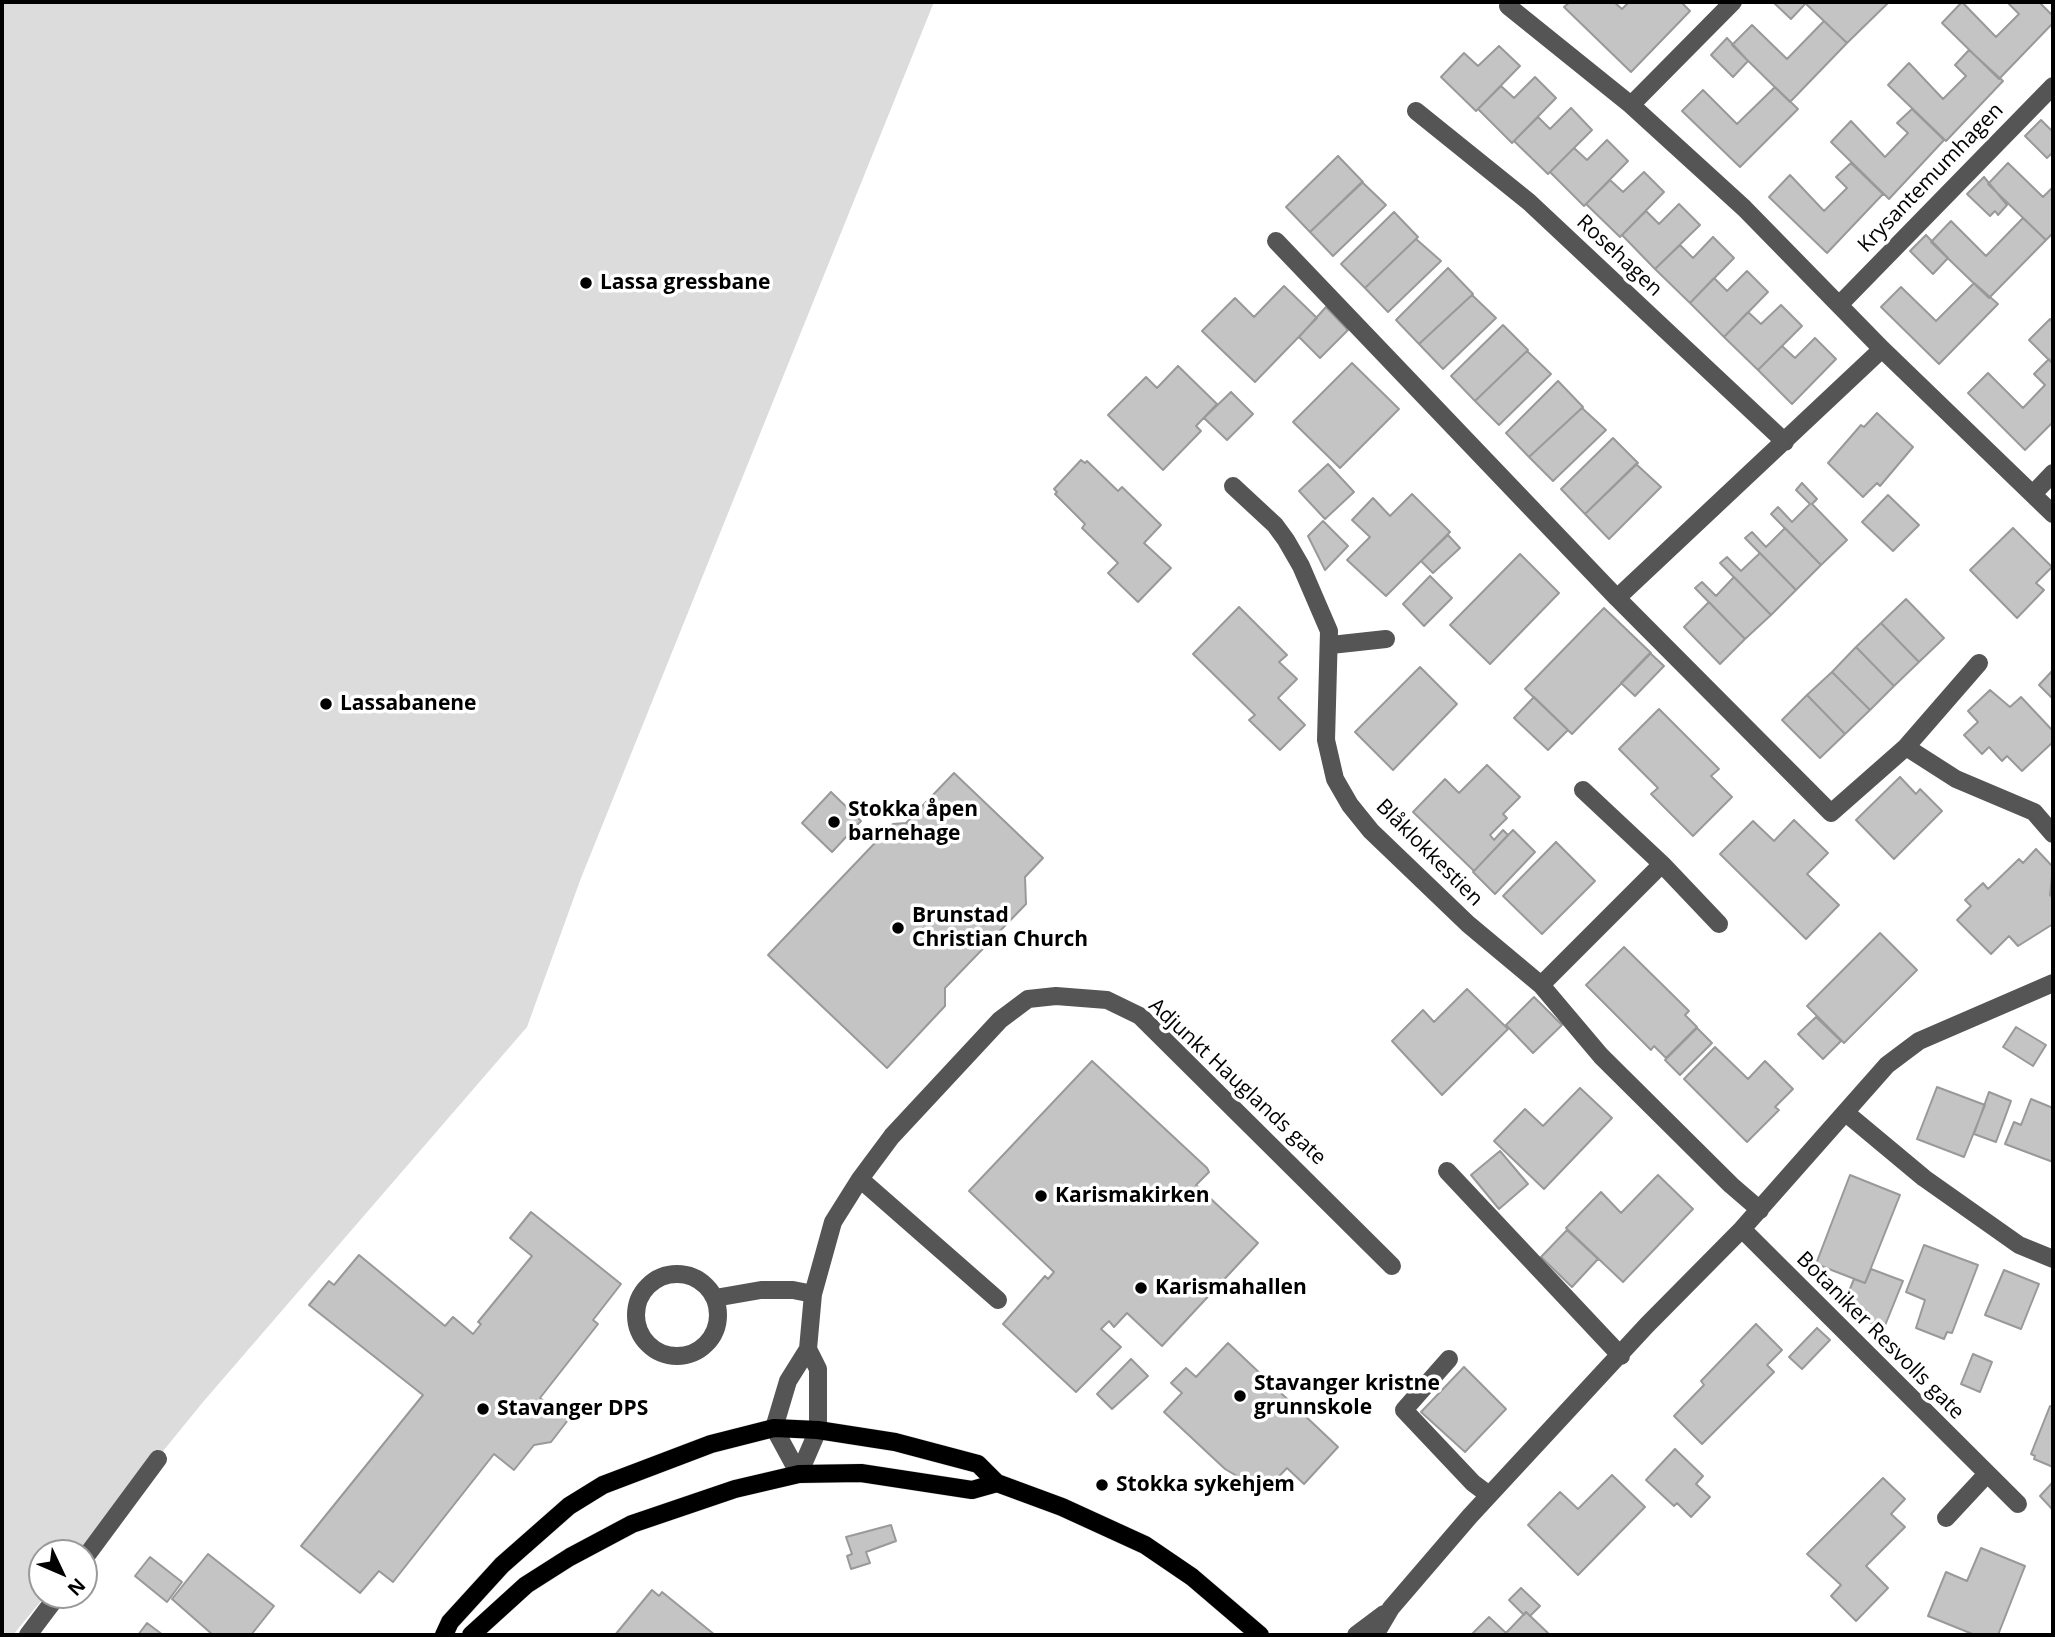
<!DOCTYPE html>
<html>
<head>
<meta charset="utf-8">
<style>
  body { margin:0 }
  #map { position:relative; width:2055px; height:1637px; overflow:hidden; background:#fff; font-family:"Open Sans",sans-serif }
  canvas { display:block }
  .frame { position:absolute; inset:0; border:4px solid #000; pointer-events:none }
  .north { position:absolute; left:28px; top:1539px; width:70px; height:70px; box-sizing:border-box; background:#fff; border:2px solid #999; border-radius:50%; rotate:134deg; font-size:19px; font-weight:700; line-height:28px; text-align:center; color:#000 }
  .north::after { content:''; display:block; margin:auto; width:24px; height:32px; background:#000; clip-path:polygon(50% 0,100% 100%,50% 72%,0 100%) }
</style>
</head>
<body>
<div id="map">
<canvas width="2055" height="1637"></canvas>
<div class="frame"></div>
<div class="north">N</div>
</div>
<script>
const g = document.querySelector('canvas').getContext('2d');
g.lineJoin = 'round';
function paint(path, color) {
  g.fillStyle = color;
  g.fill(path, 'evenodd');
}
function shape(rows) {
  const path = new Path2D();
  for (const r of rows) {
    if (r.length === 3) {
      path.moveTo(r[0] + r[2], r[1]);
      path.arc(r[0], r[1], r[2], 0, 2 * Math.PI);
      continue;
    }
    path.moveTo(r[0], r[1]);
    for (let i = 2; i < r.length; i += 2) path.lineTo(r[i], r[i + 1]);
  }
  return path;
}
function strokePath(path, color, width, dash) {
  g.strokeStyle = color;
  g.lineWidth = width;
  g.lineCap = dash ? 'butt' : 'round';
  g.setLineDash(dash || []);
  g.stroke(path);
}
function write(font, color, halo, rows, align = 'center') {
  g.font = font + ' "Open Sans",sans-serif';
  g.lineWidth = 7;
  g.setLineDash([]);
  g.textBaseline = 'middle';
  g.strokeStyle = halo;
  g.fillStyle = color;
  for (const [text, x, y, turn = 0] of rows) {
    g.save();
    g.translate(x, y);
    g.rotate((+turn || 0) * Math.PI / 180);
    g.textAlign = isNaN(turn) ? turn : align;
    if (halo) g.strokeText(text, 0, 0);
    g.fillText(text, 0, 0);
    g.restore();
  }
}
const green = shape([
  [2,2,934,2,581,878,527,1027,203,1402,80,1553,42,1553,42,1595,46,1595,13,1635,2,1635]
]);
const building = shape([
  [1570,2,1614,2,1622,9,1629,2,1681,2,1690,11,1631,72,1564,7,1570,2],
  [1773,2,1804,2,1806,3,1791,19,1773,2],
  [1804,2,1889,2,1847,43,1804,2],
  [1962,2,1996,37,2019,14,2009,4,2010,2,2039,2,2053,16,2053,23,1999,79,1942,23,1962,2],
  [1824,21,1847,43,1790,102,1732,45,1752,25,1787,59,1824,21],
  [1727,38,1748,61,1733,77,1711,55,1727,38],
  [1499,46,1520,66,1476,111,1441,77,1464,53,1478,66,1499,46],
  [1969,50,2003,81,1946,141,1888,85,1909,63,1943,99,1966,76,1955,65,1969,50],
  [1535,77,1556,98,1512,143,1478,109,1501,86,1514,98,1535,77],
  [1775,87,1798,109,1740,167,1682,111,1703,90,1737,124,1775,87],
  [1571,108,1592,130,1548,174,1514,141,1538,117,1550,129,1571,108],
  [1912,109,1944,140,1889,199,1831,142,1851,121,1885,157,1908,133,1897,123,1912,109],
  [2041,120,2053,132,2053,152,2047,158,2025,136,2041,120],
  [1607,140,1628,161,1584,206,1550,172,1574,148,1587,160,1607,140],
  [1338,156,1363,182,1310,232,1286,207,1338,156],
  [1851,163,1883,194,1827,253,1769,197,1790,175,1824,211,1847,188,1836,177,1851,163],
  [2008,163,2043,197,2053,187,2053,233,2046,240,1988,184,2008,163],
  [1644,172,1664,192,1620,237,1586,204,1610,180,1623,192,1644,172],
  [1984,177,2007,205,1998,215,1995,211,1990,216,1967,194,1984,177],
  [1362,182,1386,205,1333,256,1310,232,1362,182],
  [1679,204,1700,225,1655,269,1622,235,1646,211,1659,224,1679,204],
  [1394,212,1418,237,1365,288,1341,264,1394,212],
  [2023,218,2046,240,1989,298,1931,242,1951,221,1986,256,2023,218],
  [1926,235,1948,258,1933,274,1910,251,1926,235],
  [1713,237,1734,258,1690,303,1655,269,1680,245,1693,258,1713,237],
  [1416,239,1441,261,1388,312,1365,288,1416,239],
  [1448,268,1473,294,1419,344,1396,320,1448,268],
  [1747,271,1768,292,1724,337,1690,303,1714,278,1727,291,1747,271],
  [1974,283,1998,304,1939,364,1881,307,1901,287,1936,321,1974,283],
  [1284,286,1317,318,1255,382,1202,331,1235,298,1254,317,1284,286],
  [1472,295,1496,318,1443,369,1419,344,1472,295],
  [1781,305,1802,326,1758,370,1724,337,1748,312,1761,324,1781,305],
  [1326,307,1348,330,1320,358,1299,337,1326,307],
  [2050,319,2053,323,2053,364,2029,340,2050,319],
  [1503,325,1528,350,1475,401,1451,376,1503,325],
  [1815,338,1836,359,1792,404,1758,370,1782,346,1795,358,1815,338],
  [1527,351,1551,374,1499,425,1475,401,1527,351],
  [2049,359,2053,364,2053,422,2025,450,1968,393,1988,373,2023,408,2045,385,2034,374,2049,359],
  [1352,363,1399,409,1340,468,1293,422,1352,363],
  [1178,366,1217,404,1196,426,1201,431,1163,470,1108,415,1146,377,1157,388,1178,366],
  [1558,381,1583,407,1529,457,1506,433,1558,381],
  [1231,392,1253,414,1227,440,1204,418,1231,392],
  [1582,408,1606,430,1553,481,1529,457,1582,408],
  [1877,413,1913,447,1880,486,1877,483,1863,497,1828,463,1861,425,1864,427,1877,413],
  [1613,438,1638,463,1585,514,1561,489,1613,438],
  [1081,460,1085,463,1087,461,1118,491,1122,487,1161,525,1144,543,1171,568,1138,602,1108,573,1118,563,1082,528,1085,524,1055,494,1057,492,1054,489,1081,460],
  [1328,464,1354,492,1325,519,1299,491,1328,464],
  [1636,464,1661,487,1609,539,1585,514,1636,464],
  [1802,483,1817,499,1812,504,1847,540,1821,565,1771,514,1778,507,1792,522,1810,504,1796,490,1802,483],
  [1412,494,1450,532,1386,596,1347,560,1370,537,1352,520,1373,498,1390,516,1412,494],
  [1888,495,1919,525,1893,551,1862,522,1888,495],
  [1323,521,1348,546,1325,570,1308,536,1323,521],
  [1785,528,1821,565,1796,590,1745,538,1752,532,1766,547,1785,528],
  [2013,528,2052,567,2036,583,2044,590,2017,618,1970,570,2013,528],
  [1448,535,1460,548,1433,573,1421,561,1448,535],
  [1760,553,1796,590,1771,615,1720,563,1727,557,1741,571,1760,553],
  [1520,554,1559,593,1490,664,1450,625,1520,554],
  [1430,576,1452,598,1424,626,1403,604,1430,576],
  [1734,577,1771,615,1745,639,1695,588,1702,582,1716,596,1734,577],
  [1906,599,1944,638,1919,662,1881,623,1906,599],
  [1709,602,1745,639,1720,664,1684,627,1709,602],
  [1239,607,1287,655,1279,662,1297,679,1278,698,1305,725,1280,750,1249,720,1255,715,1193,654,1239,607],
  [1604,608,1651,653,1572,734,1525,689,1604,608],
  [1881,623,1919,662,1894,686,1856,647,1881,623],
  [1856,647,1894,686,1870,710,1832,672,1856,647],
  [1650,653,1664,666,1635,696,1621,683,1650,653],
  [1420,667,1457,704,1393,770,1355,732,1420,667],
  [2053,670,2053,699,2039,685,2053,670],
  [1832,672,1870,710,1845,734,1807,695,1832,672],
  [1990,690,2010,707,2021,697,2053,731,2053,742,2022,771,2007,756,2002,761,1989,747,1982,754,1964,735,1978,722,1968,711,1990,690],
  [1807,695,1845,734,1820,758,1782,720,1807,695],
  [1534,697,1568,730,1548,750,1514,718,1534,697],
  [1659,709,1719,769,1711,776,1732,797,1693,836,1651,794,1658,788,1619,749,1659,709],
  [1487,765,1520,797,1503,814,1507,818,1490,835,1494,840,1503,830,1508,835,1474,871,1413,812,1445,779,1459,793,1487,765],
  [954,773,1043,858,1025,877,1026,904,945,988,945,1006,887,1068,768,955,893,824,906,823,954,773],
  [1900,777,1916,794,1920,789,1942,811,1894,859,1856,820,1900,777],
  [831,792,861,821,832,852,802,823,831,792],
  [1794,820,1828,853,1807,874,1839,905,1806,939,1720,854,1753,821,1774,841,1794,820],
  [1513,830,1535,852,1495,894,1473,872,1513,830],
  [1556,842,1595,881,1542,934,1503,896,1556,842],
  [2036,849,2053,867,2050,895,2053,898,2053,924,2018,946,2009,936,1991,954,1957,920,1971,906,1965,900,1983,883,1988,889,2019,859,2023,863,2036,849],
  [1880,933,1917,970,1844,1043,1807,1006,1880,933],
  [1624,947,1689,1011,1685,1015,1697,1027,1666,1058,1654,1046,1651,1050,1586,985,1624,947],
  [1467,989,1508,1029,1442,1095,1392,1041,1423,1010,1434,1022,1467,989],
  [1534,997,1562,1025,1533,1053,1506,1025,1534,997],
  [1816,1017,1841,1041,1823,1059,1798,1034,1816,1017],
  [2016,1027,2046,1045,2033,1066,2003,1047,2016,1027],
  [1697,1028,1712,1043,1680,1075,1665,1060,1697,1028],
  [1715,1047,1748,1079,1765,1061,1793,1089,1775,1107,1779,1110,1747,1142,1684,1079,1715,1047],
  [1092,1061,1207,1168,1209,1172,1196,1185,1258,1243,1162,1346,1127,1313,1114,1327,1109,1321,1101,1329,1121,1347,1076,1392,1003,1324,1045,1276,1048,1279,1054,1272,969,1191,1092,1061],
  [1937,1087,1985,1105,1964,1157,1917,1139,1937,1087],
  [1580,1088,1612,1118,1544,1189,1494,1141,1525,1109,1543,1126,1580,1088],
  [1989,1092,2011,1101,1996,1142,1974,1134,1989,1092],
  [2031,1099,2053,1108,2053,1162,2005,1144,2014,1122,2021,1125,2031,1099],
  [1500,1151,1528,1184,1499,1209,1471,1175,1500,1151],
  [1658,1175,1693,1209,1623,1282,1566,1228,1601,1192,1621,1213,1658,1175],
  [1850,1175,1900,1195,1865,1283,1816,1264,1850,1175],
  [531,1212,621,1284,593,1320,598,1324,540,1398,568,1420,551,1442,534,1445,514,1470,494,1454,393,1582,379,1571,360,1593,301,1546,423,1395,309,1305,329,1281,334,1285,359,1255,445,1326,453,1317,473,1334,481,1324,478,1322,532,1256,510,1238,531,1212],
  [1567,1230,1598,1259,1572,1287,1541,1257,1567,1230],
  [1924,1245,1978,1265,1952,1333,1947,1332,1944,1339,1916,1328,1925,1300,1906,1292,1924,1245],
  [1871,1269,1903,1281,1884,1328,1866,1321,1869,1317,1852,1310,1854,1304,1845,1301,1854,1279,1865,1283,1871,1269],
  [2004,1270,2039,1284,2021,1329,1985,1315,2004,1270],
  [1756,1324,1782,1350,1767,1365,1774,1372,1702,1444,1674,1416,1704,1385,1701,1381,1756,1324],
  [1817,1328,1830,1340,1802,1369,1789,1357,1817,1328],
  [1228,1343,1338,1447,1304,1484,1287,1468,1264,1492,1225,1469,1164,1412,1182,1393,1171,1383,1186,1368,1196,1377,1228,1343],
  [1973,1354,1992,1362,1980,1392,1961,1384,1973,1354],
  [1131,1359,1148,1376,1112,1409,1097,1394,1131,1359],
  [1464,1367,1506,1409,1465,1452,1421,1412,1464,1367],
  [2050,1406,2053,1408,2053,1467,2034,1459,2035,1456,2031,1454,2050,1406],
  [1675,1449,1703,1476,1696,1484,1710,1497,1691,1517,1677,1503,1674,1506,1646,1480,1675,1449],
  [1612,1475,1645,1507,1578,1575,1528,1525,1560,1492,1578,1509,1612,1475],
  [1883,1478,1905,1499,1891,1514,1905,1527,1866,1566,1888,1588,1856,1621,1831,1596,1841,1585,1807,1554,1883,1478],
  [2053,1482,2053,1510,2040,1496,2053,1482],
  [891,1525,896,1541,866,1552,870,1563,851,1569,847,1556,852,1554,846,1537,891,1525],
  [1981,1548,2025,1566,1998,1635,1975,1635,1928,1616,1946,1572,1967,1581,1981,1548],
  [208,1554,274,1606,251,1635,213,1635,172,1599,208,1554],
  [150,1557,182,1582,167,1602,135,1576,150,1557],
  [1521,1588,1540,1606,1530,1616,1526,1612,1524,1615,1509,1600,1521,1588],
  [652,1590,659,1596,662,1592,715,1635,615,1635,652,1590],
  [1526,1612,1550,1635,1471,1635,1489,1617,1506,1633,1526,1612],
  [147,1623,163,1635,138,1635,147,1623]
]);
const minor = shape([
  [1508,6,1631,105,1744,208,1882,349,2053,514],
  [1631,105,1733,2],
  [1416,111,1529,202,1785,442],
  [1276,241,1617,598],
  [1841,303,2053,86],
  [1882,349,1617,598,1831,813,1906,747,1979,663],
  [1233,486,1275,525,1286,540,1301,566,1329,631,1326,740,1335,779,1350,805,1371,831,1468,924,1541,985,1601,1056,1731,1185,1760,1210],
  [2033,494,2053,473],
  [1331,645,1386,639],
  [1906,747,1956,779,2034,812,2053,834],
  [1583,790,1662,864,1719,924],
  [1541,985,1662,864],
  [1846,1113,1924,1178,2019,1245,2053,1259],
  [1447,1171,1621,1356],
  [860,1179,998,1300],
  [1742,1229,2018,1504],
  [677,1315,41],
  [715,1298,761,1290,793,1290,813,1294],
  [1449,1359,1404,1410,1473,1483,1489,1495],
  [799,1474,774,1428,788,1381,808,1349,813,1294,833,1222,860,1179,892,1136,1000,1020,1028,999,1056,996,1107,1000,1140,1016,1392,1266],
  [799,1474,818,1430,818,1369,808,1349],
  [1946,1518,1986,1475],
  [84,1559,158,1459],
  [28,1635,58,1595],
  [1356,1635,1384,1614],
  [1375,1635,1391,1608,1470,1516,1647,1325,1742,1229,1887,1065,1919,1041,2053,983]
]);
const major = shape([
  [444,1635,450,1622,502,1565,569,1506,603,1485,711,1444,774,1428,818,1430,895,1442,978,1464,997,1483,1062,1507,1145,1545,1192,1577,1260,1635],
  [471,1635,526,1585,570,1557,632,1524,735,1489,799,1474,861,1473,972,1490,997,1483]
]);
const markers = [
  [586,283,7,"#000"],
  [326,704,7,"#000"],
  [834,822,7,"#000"],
  [898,928,7,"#000"],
  [1041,1196,7,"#000"],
  [1141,1288,7,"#000"],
  [1240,1396,7,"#000"],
  [483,1409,7,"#000"],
  [1102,1485,7,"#000"]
];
const streetNames = [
  ["Krysantemumhagen",1931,178,-46],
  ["Rosehagen",1619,256,43],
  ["Blåklokkestien",1429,853,45],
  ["Adjunkt Hauglands gate",1237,1082,43],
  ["Botaniker Resvolls gate",1880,1336,45]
];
const poiNames = [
  ["Lassa gressbane",600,283],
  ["Lassabanene",340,704],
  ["Stokka åpen",848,810],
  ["barnehage",848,834],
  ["Brunstad",912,916],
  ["Christian Church",912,940],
  ["Karismakirken",1055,1196],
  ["Karismahallen",1155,1288],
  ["Stavanger kristne",1254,1384],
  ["grunnskole",1254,1408],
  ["Stavanger DPS",497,1409],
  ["Stokka sykehjem",1116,1485]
];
paint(green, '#dcdcdc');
paint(building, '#c4c4c4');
strokePath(building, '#999', 2);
strokePath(major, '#dbdbdb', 19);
strokePath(minor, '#555', 18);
strokePath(major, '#000', 18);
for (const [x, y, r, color] of markers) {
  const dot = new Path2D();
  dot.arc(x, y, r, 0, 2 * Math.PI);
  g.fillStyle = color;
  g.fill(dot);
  strokePath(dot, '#fff', 2.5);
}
write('21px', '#000', '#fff', streetNames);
write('bold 21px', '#000', '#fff', poiNames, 'left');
</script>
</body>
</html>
